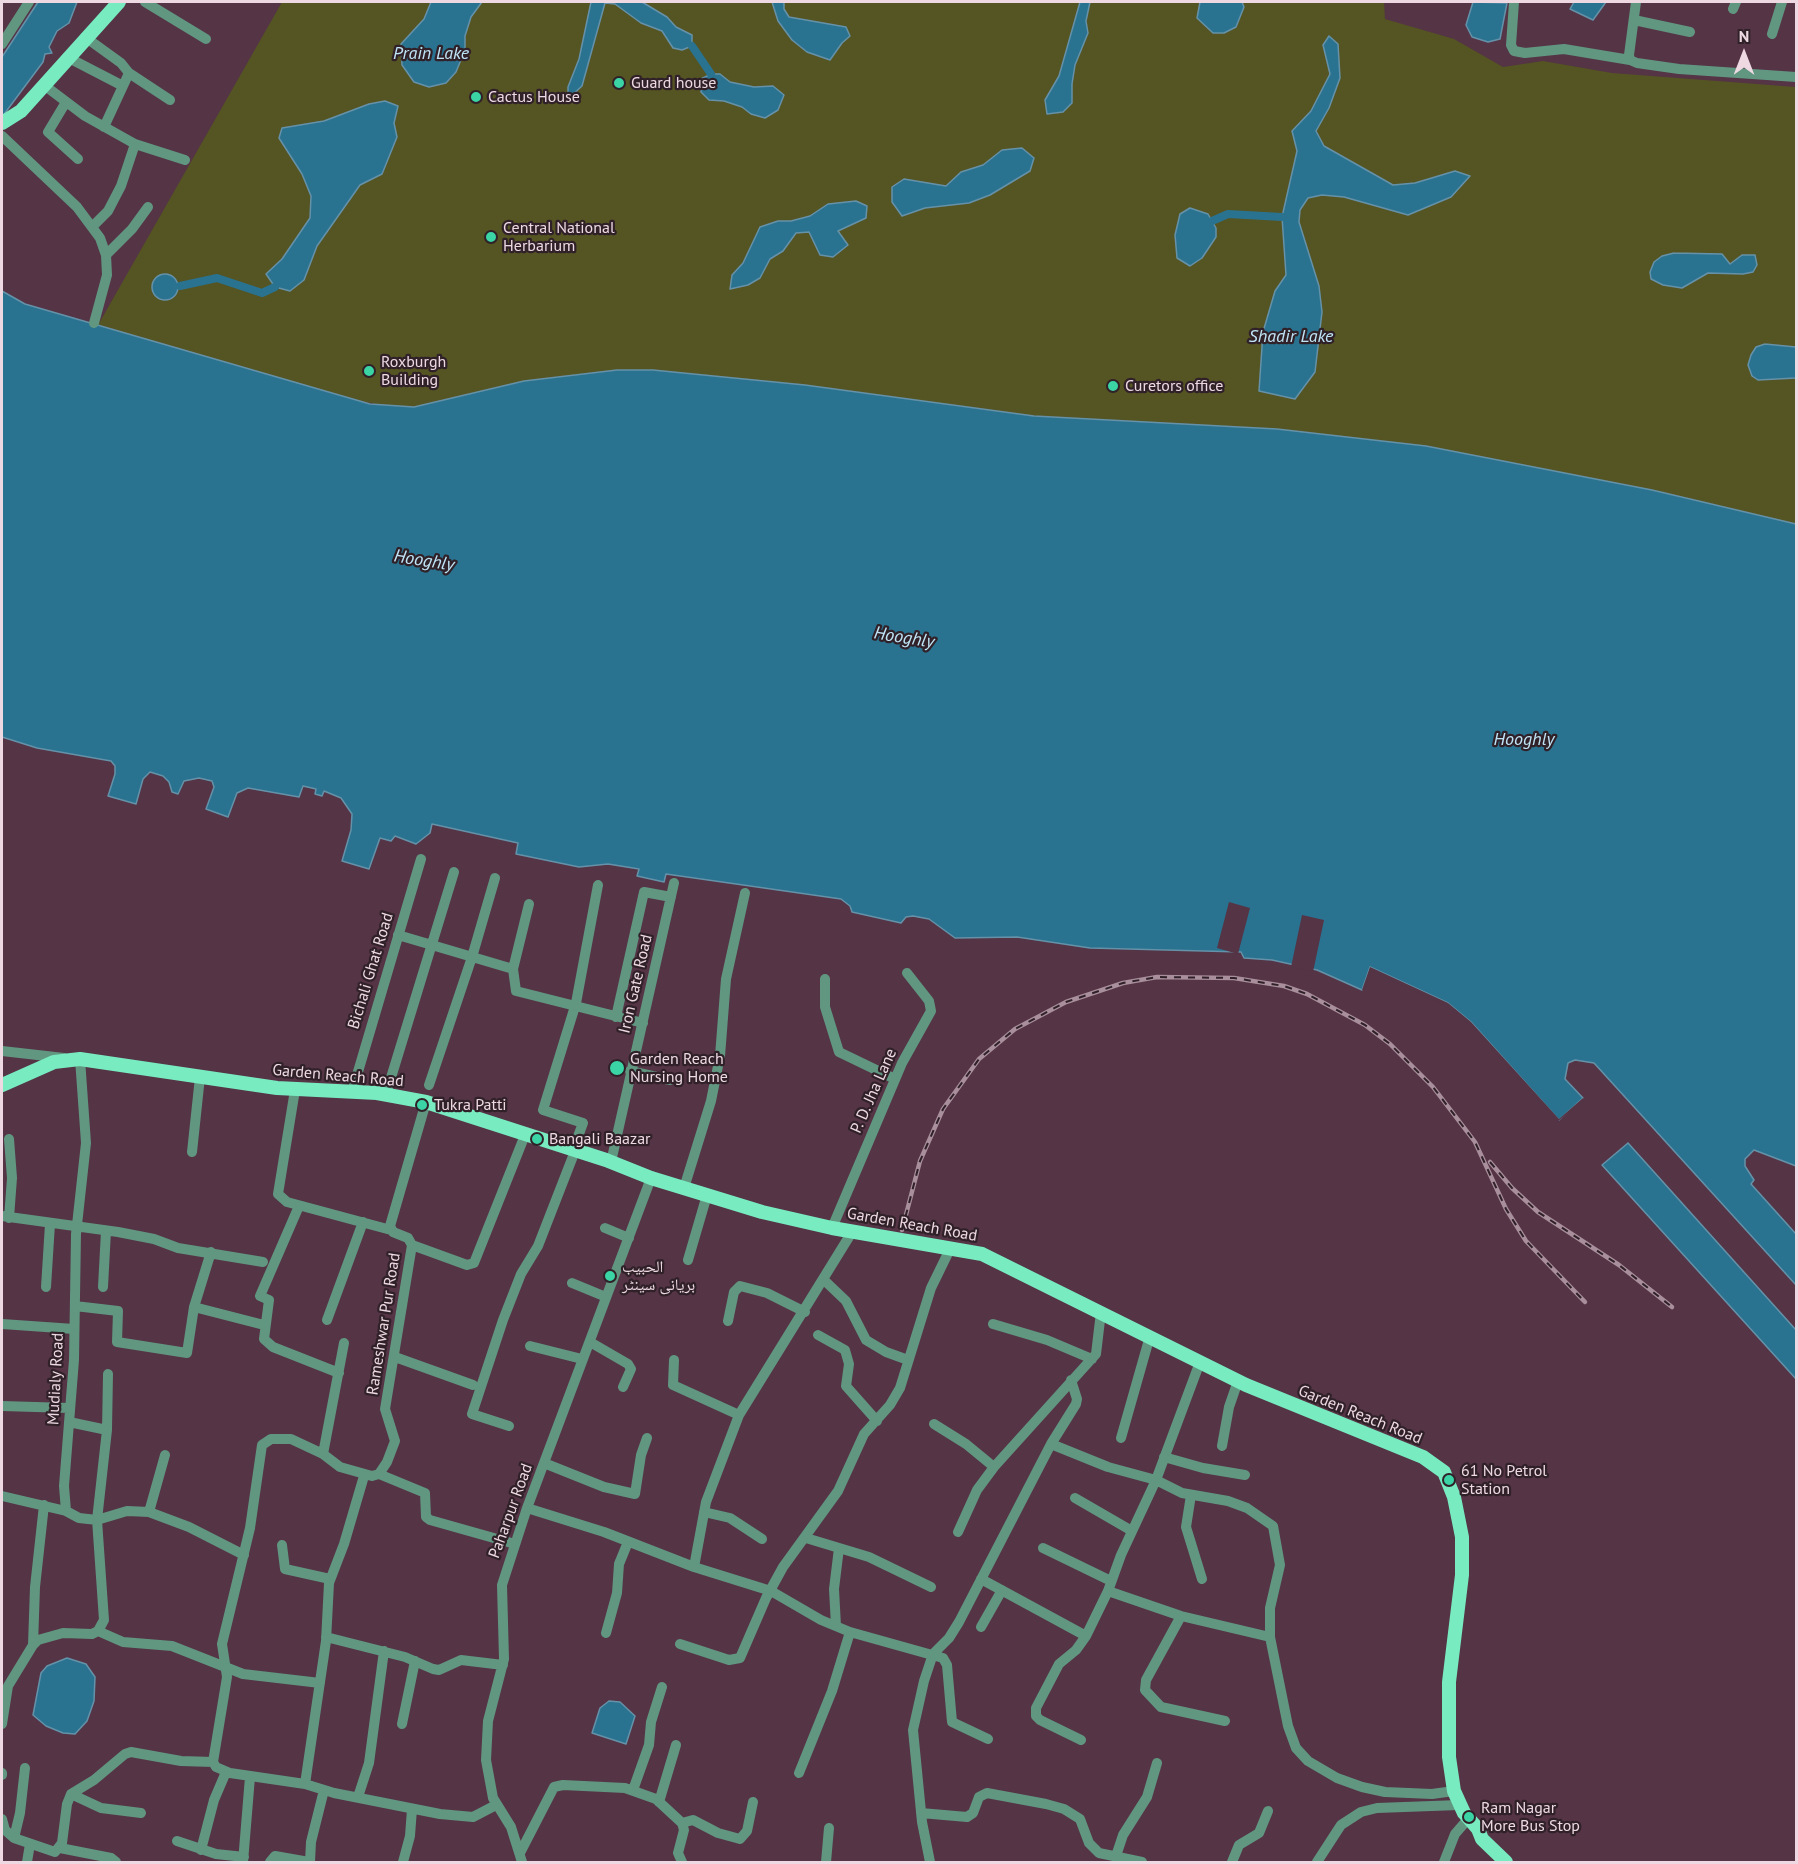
<!DOCTYPE html>
<html>
<head>
<meta charset="utf-8">
<style>
  body { margin:0 }
  #map { position:relative; width:1798px; height:1864px; overflow:hidden; background:#543445; font-family:"PT Sans",sans-serif }
  canvas { display:block }
  .frame { position:absolute; inset:0; border:3px solid #eed9e3; pointer-events:none }
  .north { position:absolute; left:1714px; top:24px; width:60px; height:60px; -webkit-text-stroke:4px #302129; paint-order:stroke; rotate:0deg; font-size:16px; font-weight:700; line-height:24px; text-align:center; color:#eed9e3 }
  .north::after { content:''; display:block; margin:auto; width:21px; height:27px; background:#eed9e3; clip-path:polygon(50% 0,100% 100%,50% 72%,0 100%) }
</style>
</head>
<body>
<div id="map">
<canvas width="1798" height="1864"></canvas>
<div class="frame"></div>
<div class="north">N</div>
</div>
<script>
const g = document.querySelector('canvas').getContext('2d');
g.lineJoin = 'round';
function paint(path, color) {
  g.fillStyle = color;
  g.fill(path, 'evenodd');
}
function shape(rows) {
  const path = new Path2D();
  for (const r of rows) {
    if (r.length === 3) {
      path.moveTo(r[0] + r[2], r[1]);
      path.arc(r[0], r[1], r[2], 0, 2 * Math.PI);
      continue;
    }
    path.moveTo(r[0], r[1]);
    for (let i = 2; i < r.length; i += 2) path.lineTo(r[i], r[i + 1]);
  }
  return path;
}
function strokePath(path, color, width, dash) {
  g.strokeStyle = color;
  g.lineWidth = width;
  g.lineCap = dash ? 'butt' : 'round';
  g.setLineDash(dash || []);
  g.stroke(path);
}
function write(font, color, halo, rows, align = 'center') {
  g.font = font + ' "PT Sans","Noto Naskh Arabic",sans-serif';
  g.lineWidth = 4.5;
  g.setLineDash([]);
  g.textBaseline = 'middle';
  g.strokeStyle = halo;
  g.fillStyle = color;
  for (const [text, x, y, turn = 0] of rows) {
    g.save();
    g.translate(x, y);
    g.rotate((+turn || 0) * Math.PI / 180);
    g.textAlign = isNaN(turn) ? turn : align;
    if (halo) g.strokeText(text, 0, 0);
    g.fillText(text, 0, 0);
    g.restore();
  }
}
const green = shape([
  [282,2,1384,2,1385,19,1454,39,1503,67,1543,61,1612,73,1796,87,1796,524,1652,490,1277,429,1034,416,805,385,653,370,617,370,524,381,414,407,393,407,337,397,98,325]
]);
const water = shape([
  [38,2,77,2,69,23,57,31,49,47,52,53,45,54,43,62,2,117,2,57,38,2],
  [431,2,482,2,471,17,465,36,465,50,456,72,446,83,429,87,414,82,402,65,401,44,424,19,431,2],
  [591,2,642,2,667,17,676,27,692,35,692,46,682,50,673,48,662,31,641,23,615,4,605,3,582,86,568,99,568,87,579,59,591,2],
  [772,2,784,2,784,9,789,17,846,27,850,36,842,43,830,60,807,52,792,40,778,21,772,2],
  [1080,2,1090,2,1086,21,1088,33,1075,65,1072,84,1072,103,1063,112,1047,114,1045,100,1059,76,1080,2],
  [1200,2,1242,2,1244,7,1236,27,1224,33,1213,33,1197,18,1200,2],
  [1473,2,1507,3,1500,39,1488,42,1472,37,1466,25,1473,2],
  [1574,2,1606,2,1593,20,1570,9,1574,2],
  [1329,36,1338,44,1340,78,1329,108,1316,131,1324,146,1393,185,1415,183,1455,171,1470,176,1451,197,1408,215,1344,197,1322,195,1308,198,1300,210,1299,222,1319,286,1322,312,1315,372,1295,399,1259,391,1263,332,1275,291,1286,275,1282,217,1297,151,1292,131,1311,111,1330,74,1323,45,1329,36],
  [711,74,720,74,730,82,754,87,773,86,784,95,778,110,765,118,751,114,742,107,724,101,709,100,701,92,701,79,711,74],
  [385,101,398,106,394,123,397,137,382,174,360,185,317,246,304,280,290,291,275,287,266,274,282,259,310,218,311,196,302,174,279,138,282,128,324,121,369,104,385,101],
  [1022,148,1034,158,1030,171,990,195,969,203,925,208,902,216,892,202,892,187,904,179,946,186,961,172,983,165,1002,150,1022,148],
  [856,201,867,206,866,218,838,231,848,245,833,257,820,255,809,232,796,233,783,251,770,259,760,278,748,285,730,289,732,275,743,263,760,227,778,221,791,221,810,216,828,204,856,201],
  [1190,208,1208,214,1216,228,1216,237,1202,258,1190,266,1177,258,1175,235,1180,214,1190,208],
  [1674,253,1722,254,1730,264,1742,255,1755,255,1757,265,1753,272,1743,274,1708,273,1682,288,1663,285,1651,279,1650,272,1654,262,1662,256,1674,253],
  [165,287,13],
  [2,291,25,304,370,404,414,407,524,381,617,370,653,370,805,385,1034,416,1277,429,1426,446,1652,490,1796,524,1796,1166,1754,1150,1745,1159,1745,1166,1754,1180,1751,1184,1796,1234,1796,1285,1594,1063,1575,1060,1568,1063,1565,1079,1583,1098,1559,1120,1471,1022,1448,1003,1370,967,1362,990,1317,970,1272,960,1244,958,1241,952,1090,948,1017,937,955,938,929,919,913,916,906,917,901,923,852,912,850,906,841,899,666,874,664,882,637,876,639,869,608,864,579,867,516,854,518,843,432,824,430,833,416,844,395,836,391,841,380,838,369,869,342,861,351,830,352,814,341,798,324,791,322,796,315,794,316,789,303,786,299,797,248,788,237,793,228,817,206,809,214,787,212,781,199,778,184,781,178,794,172,792,169,782,163,776,150,772,143,779,136,804,108,796,115,774,115,766,111,761,37,748,2,737,2,291],
  [1765,344,1796,347,1796,378,1758,380,1752,376,1748,365,1751,355,1756,347,1765,344],
  [1628,1143,1796,1330,1796,1379,1602,1165,1628,1143],
  [67,1658,86,1664,95,1677,94,1701,87,1721,75,1734,63,1733,46,1726,33,1715,41,1673,47,1666,67,1658],
  [609,1701,620,1702,635,1716,626,1744,592,1733,600,1708,609,1701]
]);
const pier = shape([
  [1229,902,1250,908,1238,954,1217,948],
  [1302,915,1324,920,1313,972,1291,967],
  [1370,967,1448,1003,1471,1022,1559,1119,1583,1098,1585,1100,1557,1122,1469,1024,1446,1006,1371,971,1364,991,1362,990]
]);
const canal = shape([
  [692,46,711,74],
  [1212,221,1228,214,1282,217],
  [180,286,217,278,262,293,275,287]
]);
const minor = shape([
  [145,2,206,39],
  [1514,2,1511,45,1514,51,1525,53,1564,49,1630,60],
  [1636,2,1629,55,1630,60,1637,63,1679,69,1796,77],
  [1733,9,1736,2],
  [1634,20,1690,32],
  [1772,34,1782,2],
  [85,37,121,63,129,73,104,127],
  [2,44,29,2],
  [67,57,123,86],
  [129,73,170,100],
  [44,85,85,116,135,144,185,160],
  [66,102,48,132,78,159],
  [2,136,77,207,100,238,106,255,107,275,94,323],
  [93,226,108,211,121,186,135,144],
  [106,255,132,229,148,207],
  [398,935,513,969,516,991,643,1023],
  [513,969,529,904],
  [825,979,825,1007,839,1052,895,1079],
  [616,1017,644,892,671,897],
  [2,1051,64,1058],
  [80,1059,86,1143,76,1234,74,1360,64,1486,66,1511,79,1518,97,1520,127,1511,149,1512,189,1527,244,1555],
  [630,1071,670,1080],
  [429,1085,472,957,495,878],
  [295,1090,278,1194,287,1202,391,1230],
  [352,1092,421,859],
  [386,1094,454,872],
  [426,1102,390,1226,393,1232,408,1238,412,1245,385,1409,395,1441,387,1462,379,1474,372,1476,340,1467,323,1454,291,1439,271,1439,262,1445,250,1528,222,1644,227,1677,213,1762,216,1767,230,1773,305,1784,334,1793,440,1814,473,1817,496,1805],
  [9,1139,12,1178,9,1218],
  [573,1150,583,1123,543,1110,576,1003,598,885],
  [192,1152,200,1077],
  [611,1162,674,883],
  [684,1188,711,1101,720,1056,726,979,745,893],
  [299,1206,260,1296,269,1300,264,1339,273,1347,339,1373],
  [2,1216,118,1232,154,1239,178,1248,263,1262],
  [605,1228,629,1238],
  [832,1228,902,1063,931,1011,929,1001,907,973],
  [412,1245,467,1265,474,1263,525,1135],
  [688,1260,707,1195],
  [824,1280,846,1301,866,1340,886,1352,908,1360],
  [572,1283,606,1297],
  [46,1287,50,1224],
  [103,1287,106,1231],
  [75,1306,118,1311,117,1342,187,1353,194,1307,211,1252],
  [194,1307,264,1325],
  [327,1320,363,1222],
  [728,1321,734,1292,740,1286,767,1293,805,1312],
  [2,1324,74,1329],
  [993,1324,1047,1340,1092,1359],
  [818,1335,845,1350,849,1364,846,1386,877,1421],
  [590,1342,628,1364,631,1369,623,1387],
  [530,1346,582,1359],
  [395,1357,473,1385],
  [674,1360,673,1385,739,1415],
  [2,1406,69,1408],
  [69,1422,107,1430],
  [934,1424,966,1444,994,1467],
  [509,1426,472,1414,503,1320,521,1274,538,1246,575,1151],
  [1121,1438,1150,1336],
  [1051,1444,1108,1467,1156,1480,1182,1493,1228,1501,1247,1508,1273,1526,1280,1565,1270,1608,1270,1637,1288,1726,1296,1748,1308,1761,1337,1778,1362,1787,1385,1792,1432,1794,1454,1791],
  [1222,1446,1229,1407,1238,1381],
  [323,1454,344,1343],
  [1164,1457,1203,1468,1245,1475],
  [544,1463,604,1487,635,1494,641,1455,647,1438],
  [379,1474,425,1493,426,1517,430,1520,515,1544],
  [1191,1495,1186,1527,1202,1579],
  [2,1496,66,1511],
  [1075,1498,1132,1531],
  [527,1508,604,1532,694,1567,771,1591,821,1620,850,1632,943,1658,947,1665,952,1722,988,1739],
  [149,1512,165,1455],
  [704,1512,730,1518,762,1539],
  [958,1532,977,1490,994,1467,1096,1354,1101,1312],
  [806,1538,869,1557,931,1587],
  [282,1545,285,1569,330,1579],
  [1043,1548,1111,1581],
  [694,1567,706,1502,739,1415,852,1232],
  [981,1579,1086,1636],
  [1108,1591,1181,1616,1270,1637],
  [1181,1616,1146,1680,1145,1690,1161,1707,1225,1721],
  [836,1626,834,1589,839,1548],
  [981,1627,1002,1590],
  [98,1631,123,1642,172,1646,243,1674,320,1683],
  [606,1633,617,1593,619,1564,628,1542],
  [326,1637,405,1657,433,1669,439,1670,461,1660,503,1665],
  [680,1644,729,1660,740,1658,766,1598,783,1567,838,1491,864,1434,890,1405,900,1388,931,1288,951,1247],
  [33,1645,35,1587,44,1505],
  [2,1724,8,1686,33,1645,38,1640,63,1633,92,1634,98,1631,104,1620,97,1520,107,1430,108,1374],
  [402,1724,415,1661],
  [1081,1740,1040,1720,1036,1716,1036,1708,1059,1664,1076,1650,1086,1636,1108,1591,1121,1555,1156,1480,1200,1362],
  [2,1773,2,1775],
  [799,1773,832,1691,850,1632],
  [305,1784,326,1641,329,1583,344,1544,364,1476],
  [633,1790,649,1745,651,1722,662,1687],
  [71,1794,101,1808,141,1813],
  [358,1797,369,1763,384,1651],
  [659,1802,676,1745],
  [921,1813,967,1817,973,1813,979,1797,987,1793,1046,1804,1064,1809,1080,1819,1089,1843,1099,1853,1142,1862],
  [2,1819,5,1830,14,1838,55,1852,62,1843,67,1804,71,1794,94,1780,125,1754,131,1752,181,1761,213,1762],
  [682,1823,693,1820,718,1833,740,1839,747,1831,753,1802],
  [14,1838,20,1813,25,1768],
  [177,1841,216,1854,244,1857],
  [60,1848,111,1858,116,1862],
  [201,1850,214,1800,226,1772],
  [520,1853,554,1787,563,1785,625,1788,656,1799,682,1823,684,1830,678,1853,682,1862],
  [1116,1856,1123,1835,1147,1797,1157,1763],
  [27,1862,30,1844],
  [243,1862,250,1777],
  [270,1862,275,1856,309,1862],
  [310,1862,311,1842,324,1790],
  [403,1862,410,1836,412,1809],
  [522,1862,511,1827,493,1798,486,1760,488,1721,504,1659,502,1585,527,1508,651,1178],
  [826,1862,829,1828],
  [930,1862,922,1822,913,1730,924,1681,933,1654,949,1638,959,1622,1051,1444,1076,1404,1077,1399,1071,1380],
  [1232,1862,1239,1845,1259,1833,1268,1811],
  [1317,1862,1341,1825,1361,1812,1377,1808,1459,1805],
  [1444,1862,1455,1834,1468,1819]
]);
const major = shape([
  [2,123,21,111,119,2],
  [2,1085,54,1062,80,1059,277,1088,377,1093,426,1102,606,1160,651,1178,762,1212,832,1228,982,1254,1246,1385,1423,1457,1444,1472,1454,1497,1462,1537,1462,1575,1449,1682,1449,1757,1454,1791,1464,1813,1478,1829,1482,1839,1506,1862]
]);
const rail = shape([
  [1490,1162,1512,1188,1538,1212,1619,1265,1672,1307],
  [902,1230,920,1161,943,1109,979,1059,1015,1029,1066,1002,1123,983,1157,977,1234,978,1284,986,1307,994,1365,1025,1390,1044,1433,1087,1475,1142,1506,1209,1526,1241,1585,1302]
]);
const markers = [
  [619,83,6,"#3bd4a4"],
  [476,97,6,"#3bd4a4"],
  [491,237,6,"#3bd4a4"],
  [369,371,6,"#3bd4a4"],
  [1113,386,6,"#3bd4a4"],
  [617,1068,8,"#3bd4a4"],
  [422,1105,6,"#3bd4a4"],
  [537,1139,6,"#3bd4a4"],
  [610,1276,6,"#3bd4a4"],
  [1449,1480,6,"#3bd4a4"],
  [1469,1817,6,"#3bd4a4"]
];
const poiNames = [
  ["Guard house",631,83],
  ["Cactus House",488,97],
  ["Central National",503,228],
  ["Herbarium",503,246],
  ["Roxburgh",381,362],
  ["Building",381,380],
  ["Curetors office",1125,386],
  ["Garden Reach",630,1059],
  ["Nursing Home",630,1077],
  ["Tukra Patti",434,1105],
  ["Bangali Baazar",549,1139],
  ["الحبیب",622,1267],
  ["بریانی سینٹر",622,1285],
  ["61 No Petrol",1461,1471],
  ["Station",1461,1489],
  ["Ram Nagar",1481,1808],
  ["More Bus Stop",1481,1826]
];
const streetNames = [
  ["Bichali Ghat Road",371,971,-73],
  ["Iron Gate Road",636,984,-77],
  ["Garden Reach Road",338,1076,5],
  ["P. D. Jha Lane",874,1091,-66],
  ["Garden Reach Road",912,1225,10],
  ["Rameshwar Pur Road",384,1324,-81],
  ["Mudialy Road",56,1379,-87],
  ["Garden Reach Road",1360,1415,22],
  ["Paharpur Road",511,1511,-70]
];
const waterNames = [
  ["Prain Lake",431,54],
  ["Shadir Lake",1291,337],
  ["Hooghly",424,561,9],
  ["Hooghly",904,638,9],
  ["Hooghly",1524,740]
];
paint(green, '#555423');
paint(water, '#2a7390');
strokePath(water, '#6592a9', 1.5);
paint(pier, '#543445');
strokePath(canal, '#2a7390', 8);
strokePath(minor, '#619681', 10);
strokePath(major, '#78ebc1', 14);
strokePath(rail, '#a98f9c', 4.5);
strokePath(rail, '#302129', 2, [7]);
for (const [x, y, r, color] of markers) {
  const dot = new Path2D();
  dot.arc(x, y, r, 0, 2 * Math.PI);
  g.fillStyle = color;
  g.fill(dot);
  strokePath(dot, '#302129', 2);
}
write('16px', '#eed9e3', '#302129', poiNames, 'left');
write('16px', '#eed9e3', '#302129', streetNames);
write('italic 18px', '#bfe4f5', '#302129', waterNames);
</script>
</body>
</html>
